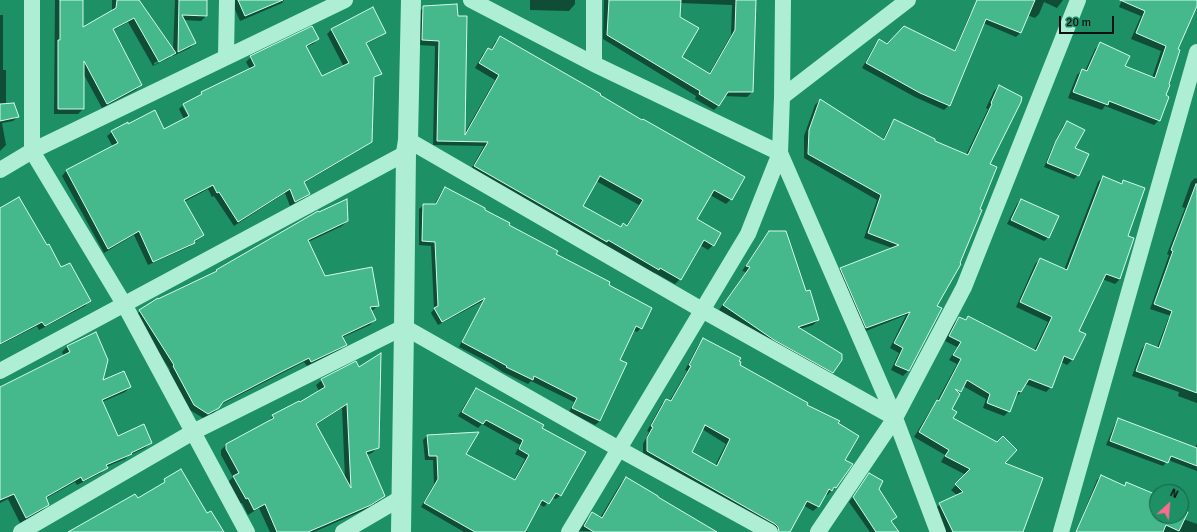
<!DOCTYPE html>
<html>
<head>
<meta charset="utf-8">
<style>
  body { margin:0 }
  #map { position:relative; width:1197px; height:532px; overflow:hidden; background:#1d9065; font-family:Signika,sans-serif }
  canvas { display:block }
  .north { position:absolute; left:1149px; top:484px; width:40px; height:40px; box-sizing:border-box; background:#1d9065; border:1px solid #185d43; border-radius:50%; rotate:26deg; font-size:11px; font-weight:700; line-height:16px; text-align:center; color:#111 }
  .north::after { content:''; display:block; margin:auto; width:14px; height:18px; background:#fd6b8d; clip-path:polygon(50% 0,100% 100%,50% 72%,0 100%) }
  .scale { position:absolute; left:1059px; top:16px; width:55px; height:18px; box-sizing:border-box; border:2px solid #111; border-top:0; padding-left:5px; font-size:12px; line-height:14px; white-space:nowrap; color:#111; -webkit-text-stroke:3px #1d9065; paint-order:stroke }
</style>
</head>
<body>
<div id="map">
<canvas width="1197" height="532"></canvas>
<div class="north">N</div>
<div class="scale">20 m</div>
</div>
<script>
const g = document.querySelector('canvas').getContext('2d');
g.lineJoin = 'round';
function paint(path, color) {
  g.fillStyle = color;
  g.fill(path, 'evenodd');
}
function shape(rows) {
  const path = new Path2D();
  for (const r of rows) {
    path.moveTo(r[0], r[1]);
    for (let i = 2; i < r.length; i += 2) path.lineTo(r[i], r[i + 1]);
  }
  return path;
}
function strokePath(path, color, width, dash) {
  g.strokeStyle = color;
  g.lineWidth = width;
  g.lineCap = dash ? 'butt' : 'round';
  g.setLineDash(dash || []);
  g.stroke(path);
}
const shadow = shape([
  [55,0,82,0,82,29,112,12,112,0,138,0,173,51,175,0,166,0,206,0,206,16,201,21,183,20,195,43,190,48,173,56,173,54,169,58,153,66,128,22,113,30,141,85,136,90,102,108,83,73,83,109,78,114,54,114],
  [169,55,169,57,154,65,154,63],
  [231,0,284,0,282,3,240,21],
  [530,0,575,0,575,4,569,11,530,10],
  [604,0,755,0,752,92,747,97,724,96,719,105,714,110,695,99,696,96,603,39],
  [653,2,732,5,731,35,709,74,680,58],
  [993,0,1063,0,1057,8,1044,2,1039,14,1035,18,1027,15,1020,33,1016,37,983,23,949,105,944,110,915,97,862,68,875,45,879,41,887,45,954,52,970,14,974,9],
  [1122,0,1197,0,1197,3,1177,50,1159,120,1154,125,1105,106,1102,110,1068,98,1077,75,1082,70,1085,71,1095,49,1100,44,1124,67,1152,78,1161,51,1131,39,1141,16,1119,7],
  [456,5,464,134,495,80,475,68,483,54,488,49,491,50,495,42,500,38,598,96,731,199,726,204,710,195,695,219,713,245,708,250,700,245,680,279,675,284,655,273,654,274,470,171,484,146,433,145,435,46,418,45,419,12,424,7],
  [596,181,639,205,626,226,623,225,620,228,582,206],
  [0,15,3,15,3,70,6,70,6,105,18,117,13,121,2,123,6,145,0,151],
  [332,29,384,33,380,37,366,44,380,73,373,79,371,141,366,146,304,183,309,194,304,198,290,206,285,193,234,226,214,196,212,197,208,189,184,202,203,235,189,247,148,265,134,235,104,253,62,176,66,171,113,147,107,136,112,132,128,125,164,131,184,119,179,109,182,106,191,120,192,119,183,105,198,97,202,93,250,69,246,62,251,57,318,39,313,44,306,47,322,78,344,67,327,34],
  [999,86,989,165,936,307,941,309,908,371,903,376,891,370,899,353,890,348,906,315,861,333,836,273,841,268,892,248,864,238,877,200,804,158,804,136,815,105,820,100,883,140,890,125,895,120,933,141,966,155,988,109,986,108,994,91],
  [1067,122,1074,149,1078,175,1074,179,1044,167,1053,146,1063,126],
  [1103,177,1120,184,1123,182,1126,236,1133,239,1120,279,1115,284,1102,279,1078,331,1084,334,1072,360,1067,365,1061,362,1051,387,1046,392,1025,384,1021,392,1016,397,1009,411,1004,416,983,408,986,399,963,386,951,409,952,419,1003,464,1022,532,946,532,935,509,940,504,958,496,951,490,966,475,941,462,945,455,914,437,933,406,937,401,957,364,949,360,957,347,945,341,954,323,959,318,965,321,968,317,1034,351,1048,322,1016,307,1035,264,1040,259,1064,270,1098,182],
  [1195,178,1197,179,1197,403,1178,396,1179,392,1132,376,1142,349,1146,344,1157,348,1168,319,1171,316,1150,309,1169,255,1167,254,1185,208,1182,207,1191,182],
  [445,188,607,286,641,328,637,332,633,330,618,360,600,421,595,425,569,412,574,402,531,381,528,384,503,372,490,363,459,347,483,301,438,325,431,313,434,309,431,246,419,245,419,209,424,205,434,205,441,193],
  [1021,200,1049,237,1044,241,1007,224,1017,204],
  [0,209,61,268,89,301,85,306,39,330,37,326,0,345],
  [347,221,342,226,308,242,325,277,378,305,373,310,370,311,374,320,370,325,341,338,345,345,341,349,307,366,304,362,267,381,220,405,214,413,203,418,190,410,169,371,170,370,135,316,140,311,158,300,214,273,217,270],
  [769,232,818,320,813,325,800,329,833,372,828,377,719,310,746,272,742,271,764,238],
  [703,340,738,362,739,365,837,424,844,460,836,487,827,495,825,494,818,507,813,511,803,505,789,532,774,532,643,455,643,444,649,432,647,431,662,404,666,400,669,402,687,371,685,370,699,344],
  [702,429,726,444,715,466,690,452],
  [67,347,101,382,130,387,125,392,102,402,118,437,151,443,145,448,128,456,125,459,106,467,101,473,77,485,75,482,45,499,48,504,43,510,20,523,8,499,0,503,0,388,64,356,62,352],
  [356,363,378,447,372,453,366,455,384,496,378,502,364,510,314,532,270,532,259,508,248,515,242,503,240,504,228,482,233,477,221,455,221,450,227,444,268,422,273,416,299,404,319,391,316,385,322,380],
  [342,408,345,479,316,425],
  [476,389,541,428,561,495,556,499,552,497,544,507,539,504,525,530,528,532,464,532,421,507,434,484,433,460,425,460,423,440,427,436,465,454,514,480,525,459,515,454,520,445,482,424,478,428,458,416,472,394],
  [1119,419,1195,448,1197,444,1197,471,1168,460,1163,466,1106,445,1115,424],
  [870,474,878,489,896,516,891,522,898,532,870,532,849,502],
  [1101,476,1124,487,1127,484,1157,496,1157,516,1181,516,1181,510,1183,519,1197,524,1197,532,1076,532,1097,480],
  [626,478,715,532,579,531,587,519,592,514,600,518,621,483]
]);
const building = shape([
  [60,0,83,0,83,27,116,8,117,0,139,0,176,53,159,62,134,18,113,29,142,85,107,104,84,61,84,109,58,109,58,40,60,40,60,0],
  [179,0,207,0,207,16,182,15,196,43,178,52,179,0],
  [238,0,283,0,245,16,238,0],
  [609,0,681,0,680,17,699,28,682,57,710,74,735,30,736,0,756,0,753,92,728,92,719,106,699,94,700,91,607,35,609,0],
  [977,0,1035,0,1021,33,986,19,950,106,920,93,866,63,879,39,887,44,904,26,955,51,977,0],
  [1120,0,1197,0,1197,6,1178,49,1180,50,1169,84,1170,85,1166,95,1169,97,1160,121,1109,101,1108,105,1073,92,1082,69,1087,71,1100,42,1130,56,1125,66,1155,78,1166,46,1136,33,1145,11,1120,0],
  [457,4,458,16,467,16,465,135,499,75,479,63,488,48,492,50,500,36,601,94,600,95,642,120,643,119,745,177,732,200,714,190,697,219,721,233,714,246,704,240,681,280,660,268,659,270,608,240,607,242,474,166,488,142,437,141,439,41,422,40,423,6,457,4],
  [600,176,643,200,627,226,623,223,621,227,583,206,600,176],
  [373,7,386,33,366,43,382,74,374,77,372,142,304,182,310,194,295,202,290,189,238,222,219,192,217,193,213,185,184,200,204,235,194,241,195,243,153,262,139,231,108,249,66,170,118,143,111,131,128,122,128,124,155,110,164,129,189,116,183,104,202,94,201,92,255,66,250,56,312,26,319,39,306,46,322,76,349,63,331,29,373,7],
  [999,85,1022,97,1021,102,990,164,997,167,980,209,982,210,960,263,961,264,937,306,942,308,909,371,895,365,903,348,894,343,910,312,866,328,840,268,899,245,868,233,881,195,808,154,809,130,820,99,884,140,894,119,935,139,935,141,968,155,992,104,991,103,999,85],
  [14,103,19,117,0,121,0,104,14,103],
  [1067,121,1085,130,1075,148,1089,154,1079,176,1047,163,1056,141,1067,121],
  [1103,176,1122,184,1123,180,1145,188,1128,236,1134,238,1120,279,1106,274,1079,331,1086,334,1073,360,1064,356,1052,388,1029,379,1021,392,1018,391,1010,412,987,403,990,394,967,380,961,392,955,389,960,394,952,409,957,412,953,418,997,442,1003,436,1017,450,1005,463,1043,478,1023,532,953,532,939,503,963,492,955,484,970,469,945,456,949,450,919,432,937,400,939,401,961,359,953,355,961,342,949,336,959,317,966,320,968,316,1036,351,1052,317,1020,302,1040,258,1067,270,1103,176],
  [1196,184,1197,184,1197,393,1136,371,1146,343,1159,348,1172,311,1154,304,1173,251,1171,250,1196,184],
  [445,187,485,208,485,210,510,223,509,225,558,251,556,254,610,282,609,285,652,308,642,329,636,326,620,360,627,363,600,421,572,408,577,398,534,376,533,380,506,367,507,366,494,359,462,342,485,298,442,322,434,308,438,306,435,242,422,241,423,204,436,204,445,187],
  [19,197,47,245,49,244,61,267,70,263,91,301,45,326,42,322,0,344,0,208,19,197],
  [347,199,348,221,308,240,325,276,372,267,379,306,370,307,376,320,342,336,347,345,311,362,309,358,281,372,223,402,219,408,208,414,194,405,173,366,174,365,139,310,158,298,158,299,217,271,216,270,318,211,319,212,347,199],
  [1021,199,1059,216,1049,238,1011,220,1021,199],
  [769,231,786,231,806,291,810,290,819,320,798,327,842,354,842,360,833,373,774,340,723,305,750,267,746,266,769,231],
  [96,332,108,360,103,380,124,371,131,387,102,400,118,436,144,424,152,443,131,453,132,454,106,465,108,468,83,481,81,477,46,497,49,505,26,518,14,494,0,500,0,387,70,352,67,346,96,332],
  [703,338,741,358,739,361,741,362,740,365,808,403,807,405,840,421,838,423,859,436,845,460,853,464,836,488,834,487,832,491,829,489,819,507,807,501,790,532,779,532,778,527,775,524,647,451,647,438,653,427,651,426,666,399,671,401,691,366,689,365,703,338],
  [705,425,730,439,717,466,692,452,705,425],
  [381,353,379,448,366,452,385,496,371,505,308,532,277,532,265,504,254,510,248,498,246,499,233,476,239,473,226,449,226,444,274,418,272,415,299,401,300,402,325,387,321,379,356,361,359,367,381,353],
  [347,404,351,488,316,424,347,404],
  [476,388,544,425,542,428,586,452,561,496,556,493,549,504,542,500,525,532,475,532,424,503,438,479,437,456,429,456,427,435,479,432,466,454,515,480,529,455,519,449,523,440,486,420,483,424,462,412,476,388],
  [1118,418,1197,448,1197,466,1171,456,1168,463,1110,441,1118,418],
  [181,469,207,513,211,511,224,532,68,532,135,494,138,498,165,482,164,479,181,469],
  [869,473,883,481,879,489,897,517,891,521,899,532,876,532,853,497,869,473],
  [1101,475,1125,486,1126,482,1157,495,1157,516,1181,516,1181,509,1188,512,1179,531,1166,525,1163,532,1076,532,1101,475],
  [626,477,658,496,658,497,717,532,594,532,584,526,592,512,602,518,626,477]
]);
const minor = shape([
  [32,0,32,151,124,304,247,532],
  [471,0,594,64,780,153,895,418,938,532],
  [226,56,227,0],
  [594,64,594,0],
  [782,97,908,0],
  [408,140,702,310,895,418],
  [0,170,32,151,345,0],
  [0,371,406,153],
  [21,532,193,432,404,327,619,449,770,532],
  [343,532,401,498],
  [569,532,748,234,780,153,782,97,783,0],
  [818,532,895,418,964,287,1078,0],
  [1061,532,1197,52]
]);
const tertiary = shape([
  [401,532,404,327,406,153,408,140,411,0]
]);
paint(shadow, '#0007');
paint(building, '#45b88c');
strokePath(building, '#d2faea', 1);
strokePath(minor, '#adeed4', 16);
strokePath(tertiary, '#adeed4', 20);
</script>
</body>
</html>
